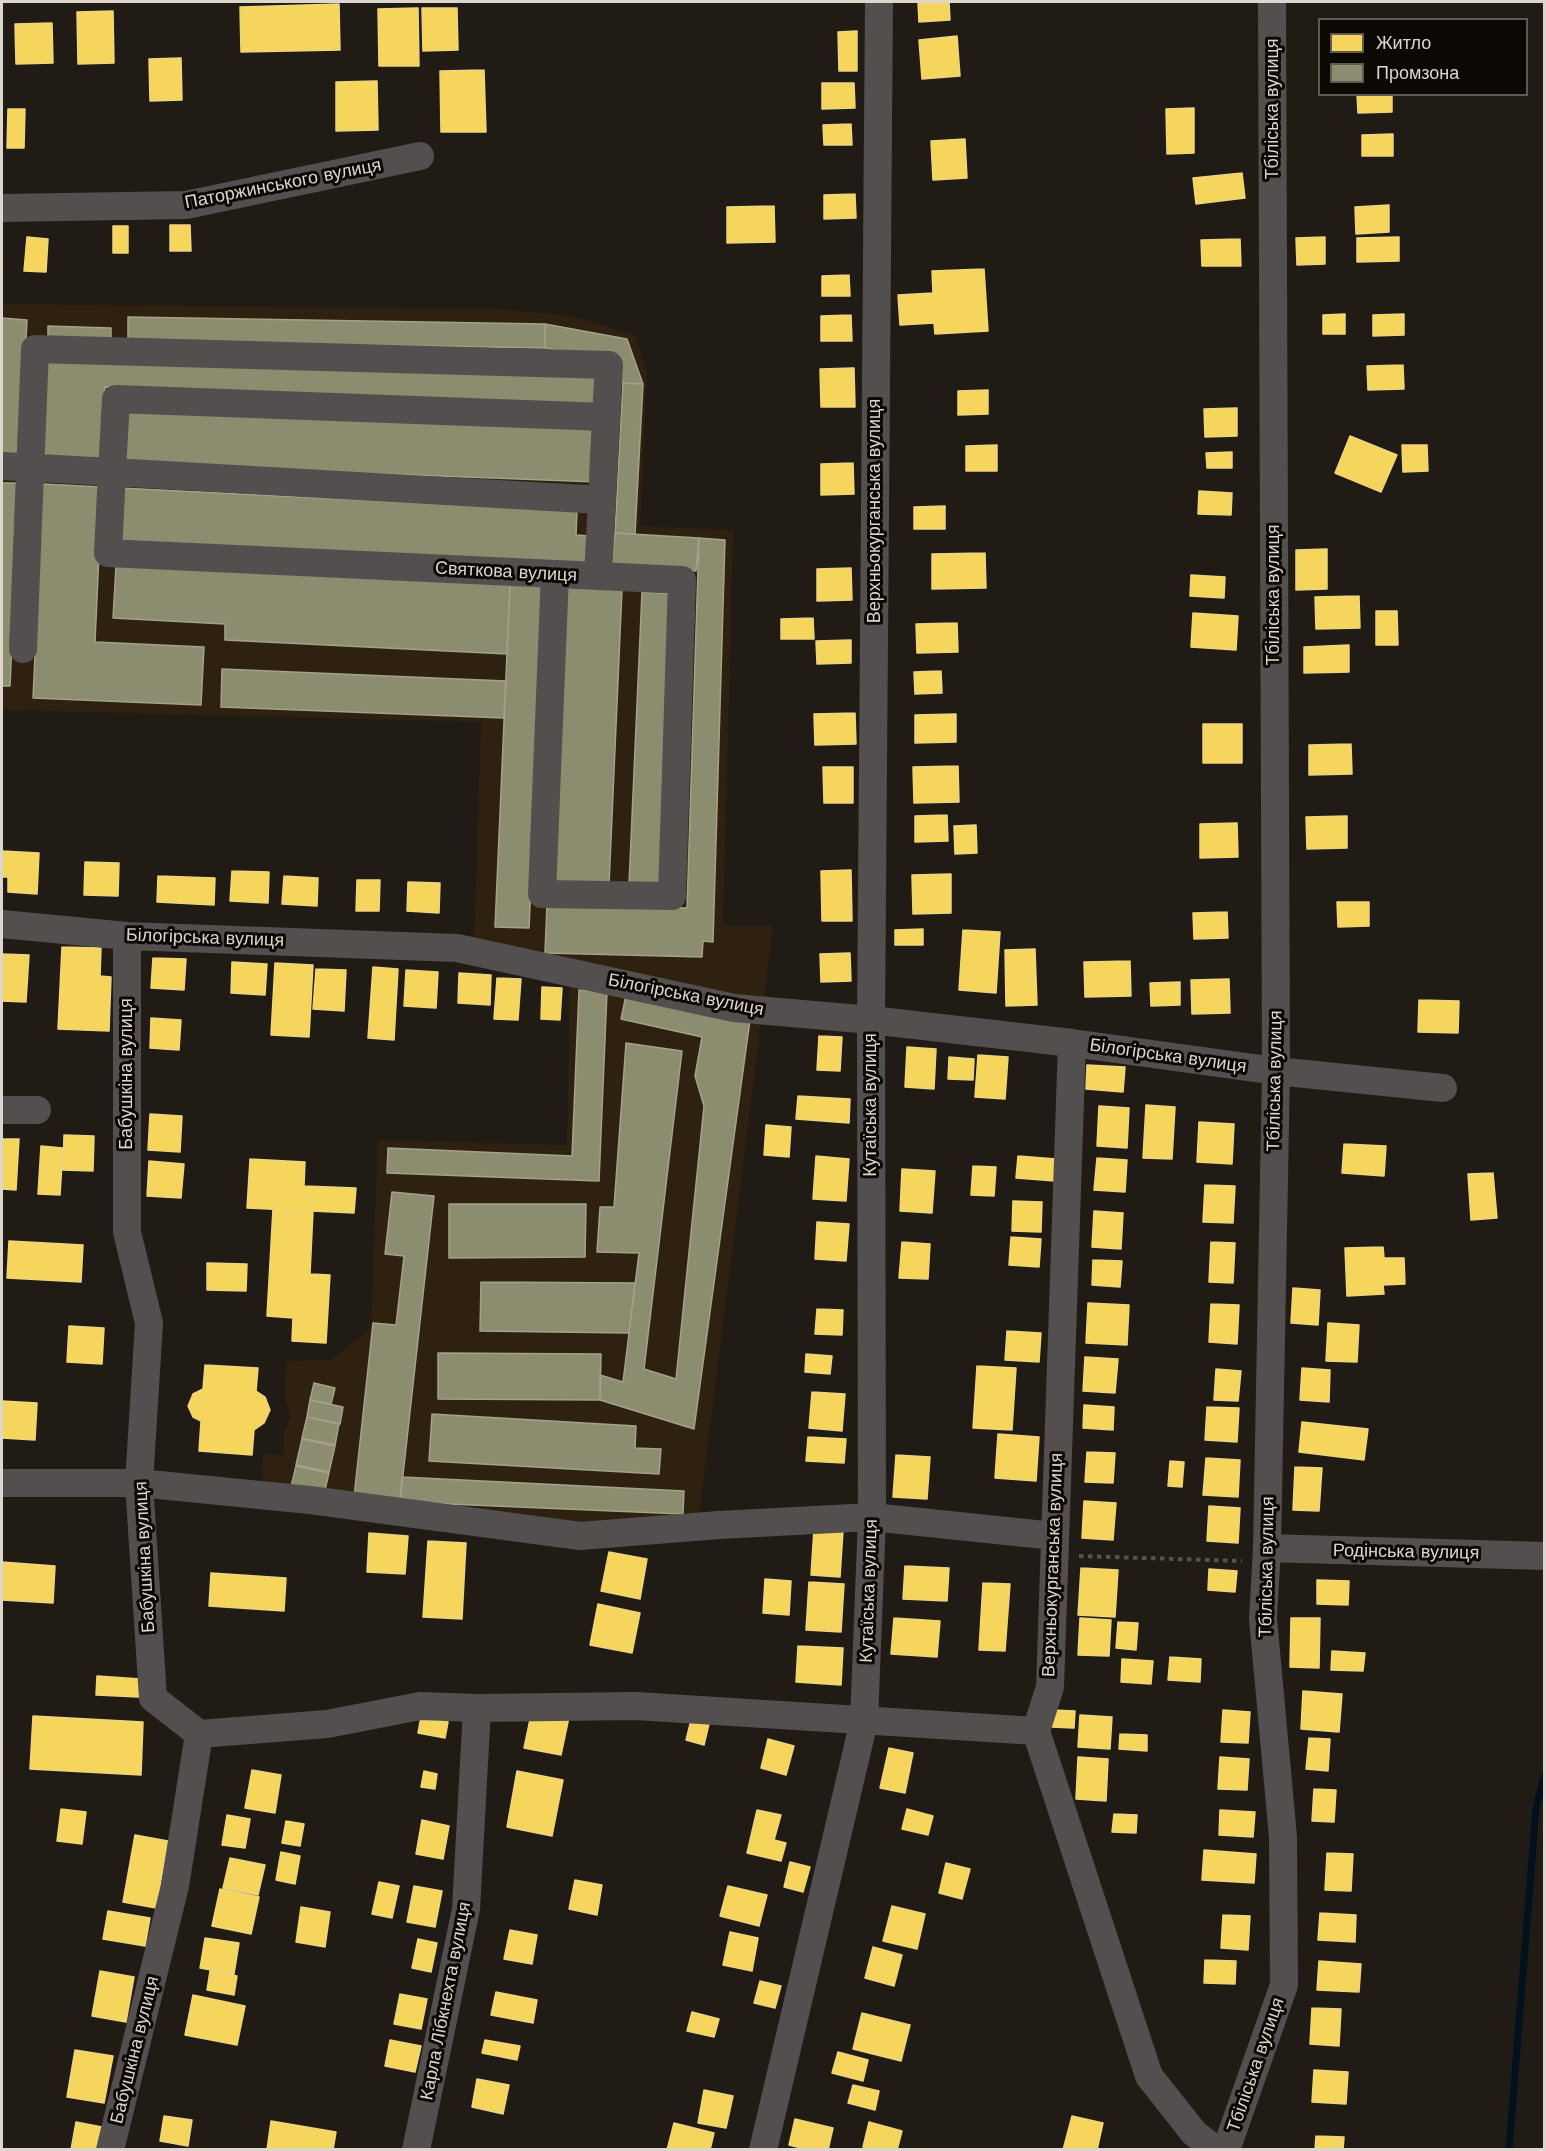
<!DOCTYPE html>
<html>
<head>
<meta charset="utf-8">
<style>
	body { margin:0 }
	#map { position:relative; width:1546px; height:2151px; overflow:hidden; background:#211b15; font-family:"Work Sans",sans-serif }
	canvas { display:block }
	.frame { position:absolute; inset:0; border:3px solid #ddd6cd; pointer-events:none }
	.legend { position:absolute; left:1318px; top:18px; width:210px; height:78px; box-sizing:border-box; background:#0c0804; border:2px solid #605a54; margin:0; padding:8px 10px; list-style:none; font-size:18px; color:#ddd6cd }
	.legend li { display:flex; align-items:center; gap:12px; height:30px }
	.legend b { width:30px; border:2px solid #605a54 }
</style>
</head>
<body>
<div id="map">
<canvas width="1546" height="2151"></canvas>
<div class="frame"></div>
<ul class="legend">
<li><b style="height:16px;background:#f6d55c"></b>Житло</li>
<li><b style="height:16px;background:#8c8c6e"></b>Промзона</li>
</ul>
</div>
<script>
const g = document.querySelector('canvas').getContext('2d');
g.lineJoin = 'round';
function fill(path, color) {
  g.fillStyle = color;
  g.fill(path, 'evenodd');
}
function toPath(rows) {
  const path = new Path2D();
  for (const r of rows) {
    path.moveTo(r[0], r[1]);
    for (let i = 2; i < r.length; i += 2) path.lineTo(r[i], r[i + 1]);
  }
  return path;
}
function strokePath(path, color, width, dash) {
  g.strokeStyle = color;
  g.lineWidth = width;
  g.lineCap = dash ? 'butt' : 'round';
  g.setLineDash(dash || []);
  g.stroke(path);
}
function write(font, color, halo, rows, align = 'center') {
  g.font = font + ' "Work Sans",sans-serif';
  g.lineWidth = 6;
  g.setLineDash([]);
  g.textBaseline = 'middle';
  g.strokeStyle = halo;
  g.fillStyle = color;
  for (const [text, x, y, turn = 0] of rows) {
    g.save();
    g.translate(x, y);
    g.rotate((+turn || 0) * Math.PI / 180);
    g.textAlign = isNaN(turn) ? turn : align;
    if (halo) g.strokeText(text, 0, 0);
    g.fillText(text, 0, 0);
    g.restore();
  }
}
const built = toPath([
	[2,304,499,309,573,316,635,335,647,372,640,526,733,530,723,926,773,926,698,1523,578,1532,262,1490,263,1454,284,1455,284,1433,291,1416,284,1395,287,1361,331,1360,371,1328,378,1140,567,1145,570,980,474,946,481,722,2,710]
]);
const homes = toPath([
	[918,2,949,2,950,20,919,22,918,2],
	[339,4,340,50,241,52,240,7,339,4],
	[418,8,419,66,379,66,378,9,418,8],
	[422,8,457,8,458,50,423,51,422,8],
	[113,11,114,63,78,64,77,12,113,11],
	[52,23,53,63,16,64,15,24,52,23],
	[857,31,857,71,839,71,838,32,857,31],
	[957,36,960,76,922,79,919,40,957,36],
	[181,58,182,100,150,101,149,59,181,58],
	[484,70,486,132,441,132,440,71,484,70],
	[377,81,378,130,336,131,336,82,377,81],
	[822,83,854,83,855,108,822,109,822,83],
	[1357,94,1392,94,1392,112,1358,113,1357,94],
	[1194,108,1194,153,1167,154,1166,109,1194,108],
	[8,109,25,109,24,148,7,148,8,109],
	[851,124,852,145,824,145,823,125,851,124],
	[1393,134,1393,156,1362,156,1362,135,1393,134],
	[965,139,967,178,933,180,931,141,965,139],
	[1242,173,1245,198,1196,204,1193,178,1242,173],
	[855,194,856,218,824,219,824,195,855,194],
	[1389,205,1389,232,1356,234,1355,207,1389,205],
	[774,206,775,242,727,243,727,207,774,206],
	[170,225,190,225,191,251,170,251,170,225],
	[113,226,128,226,128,253,113,253,113,226],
	[27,237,48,239,46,272,24,271,27,237],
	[1325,237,1325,264,1297,265,1296,238,1325,237],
	[1399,237,1399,261,1357,262,1357,238,1399,237],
	[1240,239,1241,266,1202,266,1201,240,1240,239],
	[984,269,988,331,935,334,934,323,900,325,898,295,933,293,932,271,984,269],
	[849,275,850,296,822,296,822,276,849,275],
	[1345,314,1345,334,1323,334,1323,315,1345,314],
	[1404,314,1404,335,1373,336,1373,315,1404,314],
	[851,315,852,341,821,341,821,316,851,315],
	[1403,365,1404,389,1368,390,1367,366,1403,365],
	[854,368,855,407,821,407,820,369,854,368],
	[988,390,988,414,958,415,958,391,988,390],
	[1237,408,1237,436,1205,437,1204,409,1237,408],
	[1350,436,1397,455,1381,492,1335,473,1350,436],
	[997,445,997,471,966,471,966,446,997,445],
	[1402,445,1427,445,1428,471,1403,472,1402,445],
	[1232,452,1232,468,1207,468,1206,453,1232,452],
	[853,463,854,494,821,495,821,464,853,463],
	[1199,491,1232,493,1231,515,1198,514,1199,491],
	[945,506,945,529,914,529,914,507,945,506],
	[1327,549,1327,589,1296,590,1296,550,1327,549],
	[985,553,986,588,932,589,932,554,985,553],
	[851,568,852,600,817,601,817,569,851,568],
	[1191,575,1225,577,1224,598,1190,596,1191,575],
	[1359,596,1360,628,1316,629,1315,597,1359,596],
	[1376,611,1397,611,1398,645,1376,645,1376,611],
	[1193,613,1238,616,1236,650,1191,647,1193,613],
	[813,618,814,639,781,639,781,619,813,618],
	[957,623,958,652,917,653,916,624,957,623],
	[851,640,851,663,817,664,816,641,851,640],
	[1349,645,1349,672,1304,673,1304,647,1349,645],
	[941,671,942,693,915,694,914,672,941,671],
	[855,713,856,744,815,745,814,714,855,713],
	[956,714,956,742,915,743,915,715,956,714],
	[1203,724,1242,724,1242,763,1203,763,1203,724],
	[1351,744,1352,774,1309,775,1309,745,1351,744],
	[958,766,959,802,914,803,913,767,958,766],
	[823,767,853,767,853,803,824,803,823,767],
	[947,815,948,841,915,842,915,816,947,815],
	[1347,816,1347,848,1307,849,1306,817,1347,816],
	[1237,823,1238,857,1200,858,1200,824,1237,823],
	[976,825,977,853,955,854,954,826,976,825],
	[2,851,39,853,37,894,8,892,8,877,2,877,2,851],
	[85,862,119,863,118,896,84,895,85,862],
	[851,870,852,921,822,921,821,871,851,870],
	[232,871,269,872,268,903,230,901,232,871],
	[951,874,951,913,913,914,912,875,951,874],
	[158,876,215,878,214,905,157,902,158,876],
	[284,876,318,878,317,906,282,904,284,876],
	[357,880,380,880,379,911,356,911,357,880],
	[408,882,440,883,439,913,407,911,408,882],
	[1337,902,1369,902,1369,926,1338,927,1337,902],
	[1227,912,1228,938,1194,939,1193,913,1227,912],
	[923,929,923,945,895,945,895,930,923,929],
	[963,930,1000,932,996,993,959,990,963,930],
	[62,947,101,948,100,976,111,977,109,1031,58,1029,62,947],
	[1035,949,1037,1005,1006,1006,1005,950,1035,949],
	[850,953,851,981,821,982,820,954,850,953],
	[2,954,29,955,26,1002,2,1001,2,954],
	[153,958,186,959,184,990,151,988,153,958],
	[1130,961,1131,996,1085,997,1084,962,1130,961],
	[232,962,267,964,265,995,231,993,232,962],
	[275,963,313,965,309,1037,271,1035,275,963],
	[373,967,398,969,394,1040,368,1038,373,967],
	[316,969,346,970,344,1011,313,1009,316,969],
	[406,970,438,972,436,1008,404,1006,406,970],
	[459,973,491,975,490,1005,458,1003,459,973],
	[497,978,521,979,518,1020,494,1019,497,978],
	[1229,979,1230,1013,1192,1014,1191,980,1229,979],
	[1180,982,1180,1005,1151,1006,1150,983,1180,982],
	[542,987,562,988,560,1020,541,1019,542,987],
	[1419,1000,1459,1001,1458,1033,1418,1032,1419,1000],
	[151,1018,181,1020,179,1050,150,1048,151,1018],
	[819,1036,842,1037,840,1071,817,1070,819,1036],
	[907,1047,936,1049,934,1089,905,1087,907,1047],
	[978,1055,1008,1057,1005,1099,975,1097,978,1055],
	[949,1057,974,1059,973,1080,948,1079,949,1057],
	[1087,1065,1125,1067,1123,1092,1086,1089,1087,1065],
	[798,1096,850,1099,849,1123,796,1119,798,1096],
	[1146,1105,1175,1107,1172,1159,1143,1158,1146,1105],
	[1099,1106,1129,1108,1127,1148,1097,1146,1099,1106],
	[150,1114,182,1116,180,1152,148,1150,150,1114],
	[1199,1122,1234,1124,1232,1164,1197,1162,1199,1122],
	[766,1125,791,1127,789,1157,764,1155,766,1125],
	[64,1135,94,1136,93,1171,63,1170,64,1135],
	[2,1139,19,1139,16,1190,2,1189,2,1139],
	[1344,1144,1386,1146,1384,1176,1342,1173,1344,1144],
	[41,1146,63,1148,60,1195,38,1194,41,1146],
	[816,1156,849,1159,846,1201,813,1199,816,1156],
	[1018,1156,1056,1159,1055,1181,1016,1178,1018,1156],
	[1097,1158,1127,1160,1125,1192,1094,1190,1097,1158],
	[250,1159,305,1162,304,1186,356,1188,354,1213,247,1208,250,1159],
	[149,1161,184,1164,181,1198,147,1196,149,1161],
	[973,1166,996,1167,994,1196,971,1195,973,1166],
	[902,1169,935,1171,932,1213,900,1211,902,1169],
	[1493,1173,1497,1218,1471,1220,1468,1174,1493,1173],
	[1205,1185,1235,1186,1233,1223,1203,1222,1205,1185],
	[1013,1201,1042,1202,1041,1232,1012,1231,1013,1201],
	[273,1209,313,1211,310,1274,330,1275,326,1343,292,1341,293,1318,267,1316,273,1209],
	[1094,1211,1123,1213,1121,1249,1092,1247,1094,1211],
	[817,1222,849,1224,846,1261,815,1259,817,1222],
	[1011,1237,1041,1239,1039,1267,1009,1265,1011,1237],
	[9,1241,83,1245,81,1282,7,1278,9,1241],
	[902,1242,930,1244,928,1279,899,1278,902,1242],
	[1211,1242,1235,1243,1233,1283,1209,1282,1211,1242],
	[1383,1247,1384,1258,1404,1258,1405,1284,1383,1285,1384,1294,1347,1296,1345,1248,1383,1247],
	[1093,1260,1122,1261,1120,1287,1092,1285,1093,1260],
	[207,1263,247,1264,246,1291,207,1290,207,1263],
	[1293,1288,1320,1290,1318,1325,1291,1323,1293,1288],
	[1088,1303,1129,1305,1127,1345,1086,1343,1088,1303],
	[1211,1304,1239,1305,1237,1344,1209,1342,1211,1304],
	[817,1309,843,1310,842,1335,815,1334,817,1309],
	[1328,1323,1359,1325,1357,1362,1326,1361,1328,1323],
	[69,1326,104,1328,102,1364,67,1362,69,1326],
	[1007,1331,1041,1333,1039,1362,1005,1360,1007,1331],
	[806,1354,832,1356,830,1374,805,1372,806,1354],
	[1085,1357,1118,1359,1115,1393,1083,1391,1085,1357],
	[205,1365,258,1368,256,1391,265,1397,270,1410,264,1423,254,1430,252,1455,199,1451,201,1421,193,1417,188,1406,193,1394,203,1389,205,1365],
	[977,1366,1016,1368,1012,1430,973,1428,977,1366],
	[1302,1368,1330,1370,1329,1402,1300,1400,1302,1368],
	[1216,1369,1241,1371,1238,1401,1214,1400,1216,1369],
	[812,1392,845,1394,842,1431,809,1428,812,1392],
	[2,1401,37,1403,35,1440,2,1438,2,1401],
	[1084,1405,1114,1407,1113,1430,1083,1428,1084,1405],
	[1207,1407,1239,1408,1237,1442,1205,1440,1207,1407],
	[1302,1422,1368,1429,1364,1460,1299,1452,1302,1422],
	[998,1434,1039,1437,1036,1481,995,1478,998,1434],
	[808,1437,846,1439,844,1463,806,1461,808,1437],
	[1087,1452,1115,1453,1113,1483,1085,1482,1087,1452],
	[896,1455,930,1457,927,1499,893,1497,896,1455],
	[1206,1458,1240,1460,1238,1497,1203,1495,1206,1458],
	[1170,1461,1184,1462,1182,1487,1168,1486,1170,1461],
	[1295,1467,1322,1468,1319,1511,1293,1510,1295,1467],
	[1084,1501,1116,1503,1113,1540,1082,1538,1084,1501],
	[1209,1506,1240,1508,1238,1543,1207,1541,1209,1506],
	[814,1529,843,1531,840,1577,811,1575,814,1529],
	[369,1533,408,1536,405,1574,367,1572,369,1533],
	[428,1541,466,1543,462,1619,423,1617,428,1541],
	[609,1552,647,1559,640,1599,601,1591,609,1552],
	[2,1562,55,1566,53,1603,2,1600,2,1562],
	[905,1566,949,1568,947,1601,903,1599,905,1566],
	[1081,1568,1118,1570,1115,1617,1078,1615,1081,1568],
	[1209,1569,1237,1571,1235,1592,1208,1590,1209,1569],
	[211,1573,286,1578,284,1611,209,1606,211,1573],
	[765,1579,791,1581,789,1615,763,1613,765,1579],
	[1317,1580,1349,1581,1348,1605,1317,1604,1317,1580],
	[809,1582,844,1584,841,1632,806,1630,809,1582],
	[983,1583,1010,1584,1005,1651,979,1650,983,1583],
	[598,1604,640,1613,632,1653,590,1645,598,1604],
	[894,1618,940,1621,937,1657,891,1654,894,1618],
	[1080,1618,1111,1620,1109,1656,1078,1655,1080,1618],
	[1291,1618,1320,1618,1319,1668,1290,1667,1291,1618],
	[1118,1622,1138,1623,1136,1650,1116,1648,1118,1622],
	[798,1646,843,1648,841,1685,796,1682,798,1646],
	[1332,1651,1365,1653,1363,1671,1331,1670,1332,1651],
	[1170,1657,1201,1659,1200,1682,1168,1680,1170,1657],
	[1122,1659,1153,1661,1151,1684,1121,1682,1122,1659],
	[97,1676,141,1679,139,1697,96,1695,97,1676],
	[1303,1691,1342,1694,1339,1732,1301,1729,1303,1691],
	[532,1710,569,1717,561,1755,524,1748,532,1710],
	[1052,1710,1075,1711,1074,1728,1051,1727,1052,1710],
	[1223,1710,1250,1712,1248,1743,1221,1742,1223,1710],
	[1080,1715,1112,1717,1110,1749,1078,1747,1080,1715],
	[33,1716,143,1722,141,1775,30,1769,33,1716],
	[421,1717,448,1722,445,1738,418,1733,421,1717],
	[691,1720,709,1724,704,1745,686,1740,691,1720],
	[1120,1734,1147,1735,1147,1751,1119,1749,1120,1734],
	[1309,1738,1330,1739,1328,1771,1306,1769,1309,1738],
	[768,1739,794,1746,786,1775,761,1768,768,1739],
	[889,1748,913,1753,905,1793,880,1788,889,1748],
	[1078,1757,1108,1759,1106,1801,1076,1799,1078,1757],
	[1220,1757,1249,1759,1247,1790,1218,1789,1220,1757],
	[252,1770,281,1775,275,1813,245,1808,252,1770],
	[424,1771,437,1774,435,1789,421,1787,424,1771],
	[517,1771,563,1780,552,1836,507,1827,517,1771],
	[1314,1789,1336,1790,1334,1822,1312,1821,1314,1789],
	[61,1809,86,1812,82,1844,57,1841,61,1809],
	[907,1809,933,1816,928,1835,902,1829,907,1809],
	[757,1810,781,1815,774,1840,786,1843,781,1861,747,1853,757,1810],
	[1220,1810,1255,1812,1253,1837,1219,1835,1220,1810],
	[1114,1814,1137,1815,1136,1833,1112,1832,1114,1814],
	[227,1815,250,1819,245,1848,222,1845,227,1815],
	[422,1820,449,1826,443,1859,416,1854,422,1820],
	[286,1821,304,1824,300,1846,282,1843,286,1821],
	[135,1835,168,1841,156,1908,123,1902,135,1835],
	[1204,1850,1256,1854,1254,1883,1202,1880,1204,1850],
	[281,1852,300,1856,295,1884,276,1880,281,1852],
	[1327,1853,1353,1854,1351,1891,1325,1890,1327,1853],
	[230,1858,265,1865,258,1895,223,1888,230,1858],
	[790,1862,810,1867,803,1892,784,1887,790,1862],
	[946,1863,970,1869,962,1899,939,1893,946,1863],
	[575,1880,602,1885,597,1915,569,1909,575,1880],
	[379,1882,399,1886,392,1918,372,1914,379,1882],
	[414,1886,442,1891,435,1927,407,1922,414,1886],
	[728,1886,767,1895,759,1926,720,1916,728,1886],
	[220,1889,259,1897,251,1934,212,1926,220,1889],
	[892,1906,925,1914,917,1949,883,1941,892,1906],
	[301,1907,330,1912,325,1947,296,1942,301,1907],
	[108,1911,150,1918,145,1946,103,1939,108,1911],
	[1320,1913,1356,1915,1355,1942,1318,1940,1320,1913],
	[1223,1915,1250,1916,1248,1950,1221,1948,1223,1915],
	[510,1930,537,1935,532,1964,504,1959,510,1930],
	[730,1932,758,1938,752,1971,723,1965,730,1932],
	[205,1938,239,1943,234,1974,200,1968,205,1938],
	[418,1939,437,1943,431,1972,412,1968,418,1939],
	[873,1947,902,1955,894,1986,865,1978,873,1947],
	[1205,1960,1236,1961,1235,1984,1204,1983,1205,1960],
	[1319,1961,1361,1964,1359,1992,1317,1990,1319,1961],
	[100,1971,134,1977,126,2022,92,2016,100,1971],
	[210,1971,237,1976,234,1995,207,1990,210,1971],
	[760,1981,781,1986,775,2008,754,2003,760,1981],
	[496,1992,537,2000,533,2023,491,2015,496,1992],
	[400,1994,427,1999,421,2029,394,2024,400,1994],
	[193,1995,245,2006,237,2045,185,2035,193,1995],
	[1312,2008,1341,2009,1339,2046,1310,2044,1312,2008],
	[692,2012,719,2019,714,2037,687,2031,692,2012],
	[862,2013,910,2025,901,2061,853,2049,862,2013],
	[390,2040,421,2046,415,2072,385,2066,390,2040],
	[485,2040,520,2046,517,2060,482,2053,485,2040],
	[75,2050,113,2056,104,2103,67,2097,75,2050],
	[838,2052,868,2060,863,2081,832,2073,838,2052],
	[1314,2070,1348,2072,1346,2104,1312,2102,1314,2070],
	[477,2079,509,2085,503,2114,472,2107,477,2079],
	[853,2085,879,2091,875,2110,848,2103,853,2085],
	[704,2090,733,2096,726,2128,698,2123,704,2090],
	[164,2116,192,2120,188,2146,160,2141,164,2116],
	[1072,2116,1103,2123,1097,2150,1063,2150,1072,2116],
	[795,2119,833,2128,828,2150,809,2150,789,2145,795,2119],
	[271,2121,336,2132,333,2150,267,2150,271,2121],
	[76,2122,102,2127,98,2150,71,2150,76,2122],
	[869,2122,902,2131,897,2150,873,2150,863,2147,869,2122],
	[674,2123,714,2133,710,2150,667,2150,674,2123],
	[1316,2136,1344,2137,1343,2150,1315,2150,1316,2136]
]);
const industry = toPath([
	[128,317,545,324,545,348,128,341,128,317],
	[2,318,27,320,20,456,2,455,2,318],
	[545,324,627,339,643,384,623,383,614,360,545,348,545,324],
	[48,326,111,328,111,346,48,345,48,326],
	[45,354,601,376,599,407,105,387,102,458,40,456,45,354],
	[623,383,643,384,635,534,615,533,623,383],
	[126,409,599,427,597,482,123,464,126,409],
	[2,483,19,483,10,686,2,686,2,483],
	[43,484,102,487,95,642,204,647,201,705,33,698,43,484],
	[120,488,577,511,576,535,591,536,590,564,117,540,120,488],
	[615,533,699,538,696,571,612,565,615,533],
	[699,538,725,540,713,942,703,941,702,957,545,953,547,904,687,908,699,538],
	[116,566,510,585,507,654,225,640,225,624,113,618,116,566],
	[510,585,545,586,529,928,495,927,510,585],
	[566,588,622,590,609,885,553,883,566,588],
	[642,592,673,594,661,885,629,884,642,592],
	[222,669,506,681,504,718,221,707,222,669],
	[579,990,607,992,599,1181,387,1173,388,1148,572,1156,579,990],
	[626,995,750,1020,694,1429,600,1400,600,1375,623,1382,639,1253,597,1252,600,1207,614,1207,626,1043,682,1051,644,1369,676,1379,704,1106,695,1076,702,1037,621,1019,626,995],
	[392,1192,434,1196,400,1502,354,1497,373,1323,396,1325,404,1256,385,1254,392,1192],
	[449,1204,586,1204,585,1257,449,1258,449,1204],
	[481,1282,635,1283,629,1333,480,1331,481,1282],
	[438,1353,601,1354,600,1400,438,1399,438,1353],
	[314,1383,335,1388,331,1404,310,1400,314,1383],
	[310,1400,343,1407,340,1424,307,1417,310,1400],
	[432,1414,636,1426,635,1448,661,1449,659,1474,429,1461,432,1414],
	[307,1417,339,1424,335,1445,302,1438,307,1417],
	[302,1439,335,1446,329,1472,296,1465,302,1439],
	[296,1466,329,1473,324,1494,291,1487,296,1466],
	[402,1477,684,1491,683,1514,400,1502,402,1477]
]);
const stream = toPath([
	[1509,2150,1536,1808,1544,1777]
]);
const path = toPath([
	[1079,1556,1242,1561]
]);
const minor = toPath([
	[2,208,186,205,420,156],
	[2,466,112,472,602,500,598,576,108,553,112,472,116,399,606,417,602,500],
	[555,574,542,894,672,896,682,580,598,576],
	[23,649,35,349,609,365,606,417],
	[2,924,127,936,457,948,734,1008,871,1020,1072,1043,1276,1071,1443,1088],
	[1072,1043,1050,1687,1036,1731,1149,2076,1194,2133,1216,2150],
	[2,1110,37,1110],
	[2,1483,139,1483,310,1500,580,1536,719,1525,872,1517,1054,1536],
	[1267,1548,1544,1556],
	[199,1734,327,1724,420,1706,477,1708,636,1706,1036,1731],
	[110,2150,175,1886,199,1734,153,1698,139,1483,149,1323,127,1232,127,936],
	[416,2150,466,1909,477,1708],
	[763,2150,864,1721,872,1517,871,1020,879,2],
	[1226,2150,1284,1985,1283,1837,1263,1619,1267,1548,1276,1071,1272,2]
]);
const streetNames = [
	["Тбіліська вулиця",1273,109,-90],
	["Паторжинського вулиця",283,184,-11],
	["Верхньокурганська вулиця",875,511,-90],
	["Святкова вулиця",506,572,3],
	["Тбіліська вулиця",1274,595,-90],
	["Білогірська вулиця",205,938,2],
	["Білогірська вулиця",686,995,11],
	["Білогірська вулиця",1168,1056,8],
	["Бабушкіна вулиця",127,1074,-90],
	["Тбіліська вулиця",1275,1081,-89],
	["Кутаїська вулиця",871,1105,-90],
	["Родінська вулиця",1406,1552,1],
	["Бабушкіна вулиця",145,1557,-93],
	["Верхньокурганська вулиця",1053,1565,-88],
	["Тбіліська вулиця",1267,1567,-89],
	["Кутаїська вулиця",869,1591,-88],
	["Карла Лібкнехта вулиця",446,2001,-79],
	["Бабушкіна вулиця",135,2050,-76],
	["Тбіліська вулиця",1256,2065,-71]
];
fill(built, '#2f2110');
fill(homes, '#f6d55c');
strokePath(homes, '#eed57e', 1.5);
fill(industry, '#8c8c6e');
strokePath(industry, '#a4a28a', 1.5);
strokePath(stream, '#03111d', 7);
strokePath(path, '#575250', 4, [4.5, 4.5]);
strokePath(minor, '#534f4f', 28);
write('18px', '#ddd6cd', '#0c0804', streetNames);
</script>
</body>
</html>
